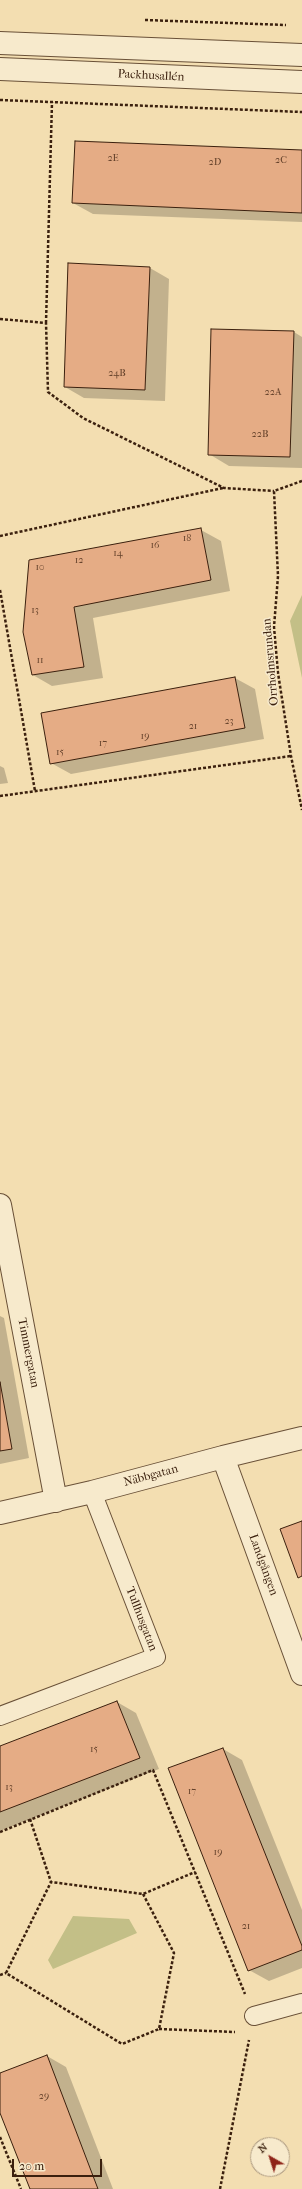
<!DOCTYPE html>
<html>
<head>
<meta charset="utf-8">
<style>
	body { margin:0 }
	#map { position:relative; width:302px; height:2189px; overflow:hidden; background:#f3deb1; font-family:"IM FELL French Canon",serif }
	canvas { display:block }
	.north { position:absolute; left:250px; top:2137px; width:40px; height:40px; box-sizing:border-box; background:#f7eacc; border:1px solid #ac9980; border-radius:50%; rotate:321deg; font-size:11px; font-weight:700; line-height:16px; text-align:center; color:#3b200e }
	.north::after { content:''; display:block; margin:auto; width:14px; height:18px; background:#8f2418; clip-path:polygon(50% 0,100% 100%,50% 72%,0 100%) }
	.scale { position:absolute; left:12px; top:2159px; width:90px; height:18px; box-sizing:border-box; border:2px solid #3b200e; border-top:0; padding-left:5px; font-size:12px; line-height:14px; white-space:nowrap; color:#3b200e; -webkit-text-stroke:3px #f7eacc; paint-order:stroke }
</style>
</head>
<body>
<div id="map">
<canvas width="302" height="2189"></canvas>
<div class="north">N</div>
<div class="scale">20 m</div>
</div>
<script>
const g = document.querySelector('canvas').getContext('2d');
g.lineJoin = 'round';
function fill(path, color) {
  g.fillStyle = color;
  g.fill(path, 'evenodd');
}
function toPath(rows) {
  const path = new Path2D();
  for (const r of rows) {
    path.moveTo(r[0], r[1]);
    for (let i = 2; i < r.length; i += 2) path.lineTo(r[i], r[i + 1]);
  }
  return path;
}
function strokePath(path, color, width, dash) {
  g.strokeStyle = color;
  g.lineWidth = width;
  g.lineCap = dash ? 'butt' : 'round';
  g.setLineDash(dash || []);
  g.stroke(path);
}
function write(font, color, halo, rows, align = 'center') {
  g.font = font + ' "IM FELL French Canon",serif';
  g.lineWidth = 3;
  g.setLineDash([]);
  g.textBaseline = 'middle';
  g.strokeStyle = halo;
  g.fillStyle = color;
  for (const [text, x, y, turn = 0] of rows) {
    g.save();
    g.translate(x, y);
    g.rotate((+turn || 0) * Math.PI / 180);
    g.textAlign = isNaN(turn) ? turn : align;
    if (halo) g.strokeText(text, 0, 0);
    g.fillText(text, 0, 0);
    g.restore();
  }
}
const green = toPath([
	[302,595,302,678,290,621],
	[73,1916,129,1919,137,1933,53,1969,48,1960]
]);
const shadow = toPath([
	[302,151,302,222,93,214,73,203],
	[150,268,169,279,165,401,84,398,65,387],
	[294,332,302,337,302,468,229,466,209,454],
	[201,530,221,541,230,591,93,618,103,678,52,686,33,675,24,632],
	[235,678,255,689,264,739,71,774,51,763],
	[0,766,4,768,8,783,0,784],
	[0,1316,4,1318,29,1458,0,1464],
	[117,1702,136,1713,159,1769,0,1831,0,1747],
	[223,1749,242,1760,302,1910,302,1968,269,1981,249,1970],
	[47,2056,66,2067,113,2189,31,2189,0,2111,0,2074]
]);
const building = toPath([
	[75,141,302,150,302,213,72,203,75,141],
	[68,263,150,267,145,390,64,387,68,263],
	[211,329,294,331,290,457,208,455,211,329],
	[201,528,211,580,74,607,84,667,32,675,23,632,29,560,201,528],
	[235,677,245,728,50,764,41,713,235,677],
	[0,1382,12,1449,0,1451,0,1382],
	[302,1521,302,1576,298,1578,280,1529,302,1521],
	[117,1701,140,1758,0,1812,0,1746,117,1701],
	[223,1748,302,1946,302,1950,248,1971,168,1768,223,1748],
	[47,2055,98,2189,30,2189,0,2113,0,2073,47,2055]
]);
const path = toPath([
	[145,20,286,25],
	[0,100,302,112],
	[0,319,46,323,48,392,83,418,224,488,274,491],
	[46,323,52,102],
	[302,481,274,491,278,576,274,627,278,673,291,756,302,810],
	[0,536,223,488],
	[0,590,35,791],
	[0,796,291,756],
	[30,1819,51,1882],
	[0,1832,153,1770,245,1994],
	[143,1894,174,1953,159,2029,122,2044,6,1973,51,1882,143,1894,195,1872],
	[0,1975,6,1973],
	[159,2029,235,2032],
	[0,2137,21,2189],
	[220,2189,249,2040]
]);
const service = toPath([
	[0,1716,156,1657,92,1492],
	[254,2016,302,2003]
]);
const minor = toPath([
	[0,1205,56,1501],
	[223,1457,302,1674],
	[0,1513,92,1492,223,1457,302,1438]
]);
const tertiary = toPath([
	[0,43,302,55],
	[0,69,302,82]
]);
const numberNames = [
	["2E",113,159],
	["2C",281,161],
	["2D",215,163],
	["24B",117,374],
	["22A",273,393],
	["22B",260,435],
	["18",187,539],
	["16",155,546],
	["14",118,554],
	["12",79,561],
	["10",40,568],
	["13",35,611],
	["11",40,661],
	["23",229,722],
	["21",193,727],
	["19",145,737],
	["17",103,744],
	["15",60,753],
	["15",94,1750],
	["13",9,1788],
	["17",192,1792],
	["19",218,1853],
	["21",246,1927],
	["29",44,2097]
];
const streetNames = [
	["Packhusallén",151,76,3],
	["Orrholmsrundan",271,662,-95],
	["Timmergatan",28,1353,79],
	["Näbbgatan",151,1476,-15],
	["Landgången",263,1565,70],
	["Tullhusgatan",141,1619,69]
];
fill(green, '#c3bf87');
fill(shadow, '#0003');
fill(building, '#e5ac85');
strokePath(building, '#3b200e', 1);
strokePath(service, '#695037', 20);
strokePath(minor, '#695037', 24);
strokePath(tertiary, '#695037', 24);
strokePath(path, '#3b200e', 2.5, [3, 2]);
strokePath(service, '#f7eacc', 18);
strokePath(minor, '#f7eacc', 22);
strokePath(tertiary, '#f7eacc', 22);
write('10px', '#66432c', null, numberNames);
write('12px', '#3b200e', '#f7eacc', streetNames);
</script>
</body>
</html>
